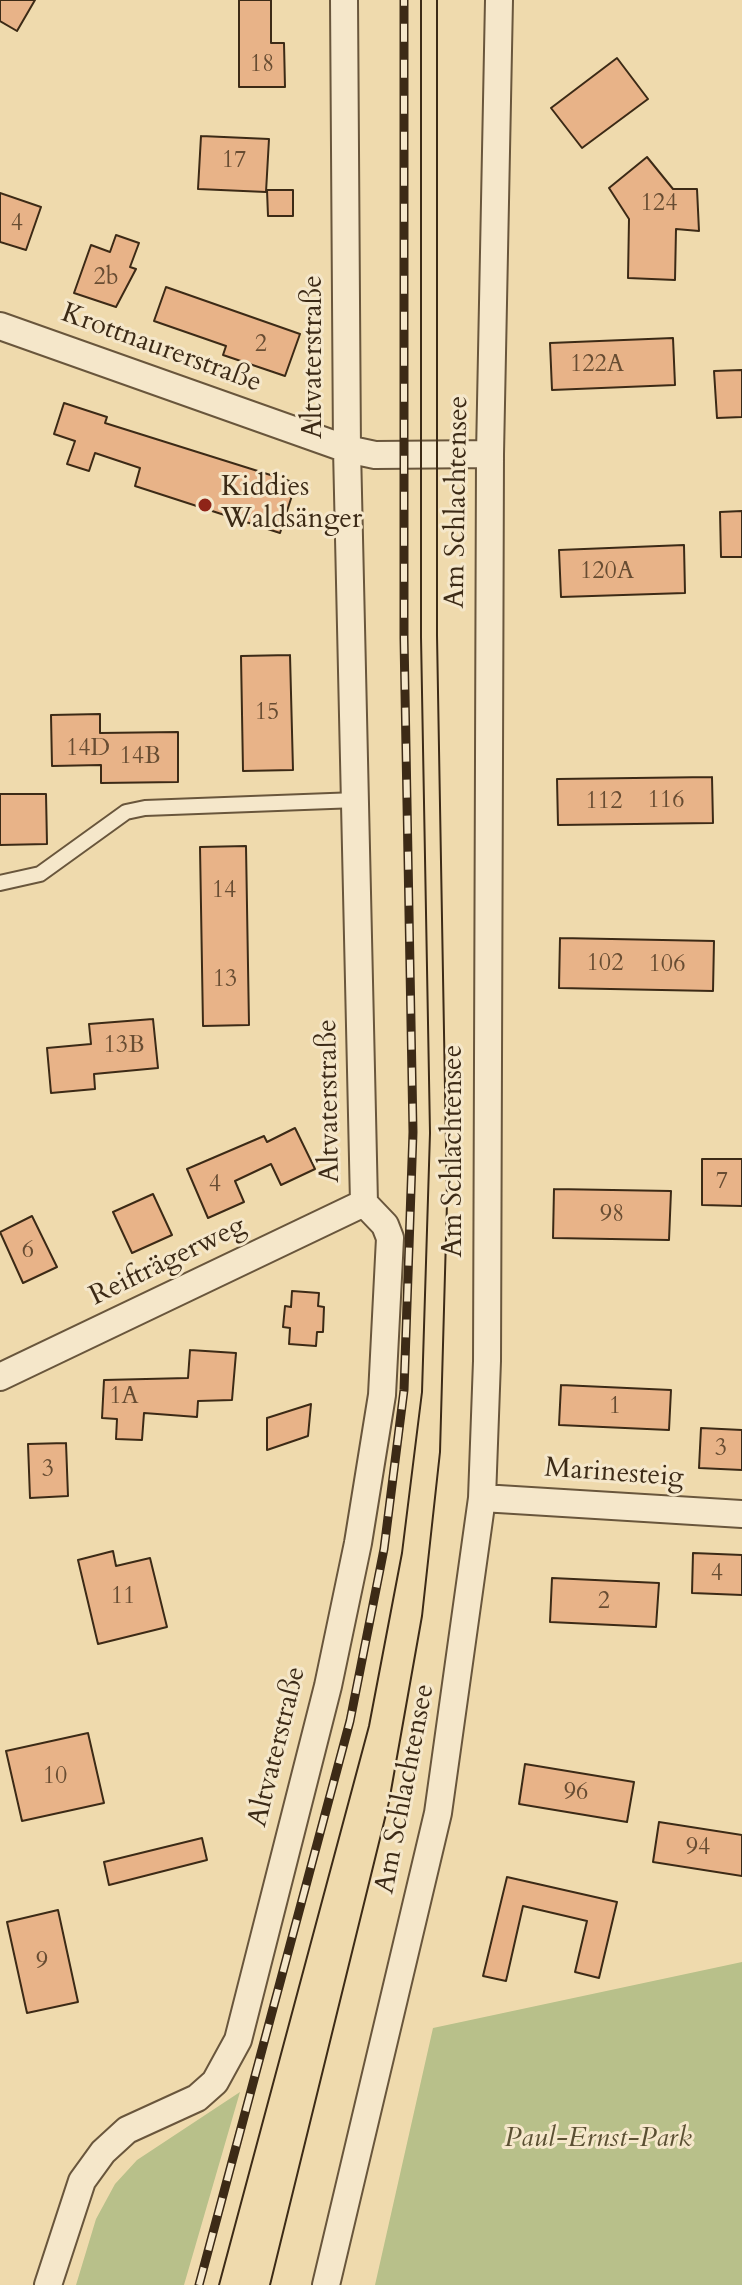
<!DOCTYPE html>
<html>
<head>
<meta charset="utf-8">
<style>
	body { margin:0 }
	canvas { display:block; background:#efdaad }
</style>
</head>
<body>
<canvas width="742" height="2285"></canvas>
<script>
const g = document.querySelector('canvas').getContext('2d');
g.lineJoin = 'round';
function fill(path, color) {
  g.fillStyle = color;
  g.fill(path, 'evenodd');
}
function toPath(rows) {
  const path = new Path2D();
  for (const r of rows) {
    path.moveTo(r[0], r[1]);
    for (let i = 2; i < r.length; i += 2) path.lineTo(r[i], r[i + 1]);
  }
  return path;
}
function strokePath(path, color, width, dash) {
  g.strokeStyle = color;
  g.lineWidth = width;
  g.lineCap = dash ? 'butt' : 'round';
  g.setLineDash(dash || []);
  g.stroke(path);
}
function write(font, color, halo, rows, align = 'center') {
  g.font = font + ' Cardo,serif';
  g.lineWidth = 6;
  g.setLineDash([]);
  g.textBaseline = 'middle';
  g.strokeStyle = halo;
  g.fillStyle = color;
  for (const [text, x, y, turn = 0] of rows) {
    g.save();
    g.translate(x, y);
    g.rotate((+turn || 0) * Math.PI / 180);
    g.textAlign = isNaN(turn) ? turn : align;
    if (halo) g.strokeText(text, 0, 0);
    g.fillText(text, 0, 0);
    g.restore();
  }
}
const green = toPath([
	[742,1962,742,2285,375,2285,433,2028],
	[240,2092,184,2285,76,2285,96,2219,115,2184,137,2160]
]);
const building = toPath([
	[0,0,35,0,17,31,0,21,0,0],
	[239,0,271,0,271,43,284,43,285,87,239,87,239,0],
	[617,58,648,99,582,148,551,108,617,58],
	[201,136,269,139,266,192,198,189,201,136],
	[647,157,673,189,697,189,699,231,676,229,675,280,628,278,629,219,609,188,647,157],
	[267,190,293,190,293,216,268,216,267,190],
	[0,193,41,207,26,250,0,242,0,193],
	[116,235,139,243,130,267,136,269,116,307,74,293,91,245,110,252,116,235],
	[166,287,300,334,285,376,223,355,226,346,154,321,166,287],
	[673,338,675,385,552,390,550,343,673,338],
	[742,370,742,417,717,418,714,371,742,370],
	[64,403,107,417,105,423,296,483,280,533,135,486,140,468,95,453,89,471,67,464,75,441,54,434,64,403],
	[742,511,742,557,721,557,720,512,742,511],
	[684,545,685,593,561,597,559,550,684,545],
	[290,655,293,770,243,771,241,656,290,655],
	[100,714,100,733,178,732,178,782,101,783,101,765,52,766,51,715,100,714],
	[712,777,713,823,558,825,557,779,712,777],
	[0,794,46,794,47,844,0,845,0,794],
	[246,846,249,1025,203,1026,200,847,246,846],
	[560,938,714,941,713,991,559,988,560,938],
	[153,1019,158,1068,94,1074,95,1089,51,1093,47,1048,91,1044,89,1024,153,1019],
	[295,1128,315,1169,281,1185,271,1164,235,1181,244,1202,208,1218,187,1169,264,1136,267,1142,295,1128],
	[702,1159,742,1159,742,1206,702,1205,702,1159],
	[554,1189,671,1191,669,1240,553,1238,554,1189],
	[153,1194,172,1235,132,1253,113,1212,153,1194],
	[32,1216,57,1267,23,1283,0,1232,32,1216],
	[292,1291,319,1293,318,1306,324,1307,323,1332,317,1332,316,1346,289,1344,290,1328,283,1327,285,1306,291,1307,292,1291],
	[190,1350,236,1353,232,1400,198,1401,197,1417,144,1413,142,1440,116,1439,117,1419,102,1418,104,1380,188,1378,190,1350],
	[561,1385,671,1390,669,1430,559,1425,561,1385],
	[311,1404,308,1436,267,1450,267,1418,311,1404],
	[701,1428,742,1430,742,1470,699,1468,701,1428],
	[66,1443,68,1496,30,1498,28,1444,66,1443],
	[113,1551,116,1566,150,1558,167,1627,98,1644,78,1560,113,1551],
	[693,1553,742,1555,742,1595,692,1593,693,1553],
	[552,1578,659,1583,656,1627,550,1622,552,1578],
	[88,1733,104,1803,22,1821,6,1751,88,1733],
	[525,1764,634,1782,627,1822,519,1804,525,1764],
	[659,1822,742,1835,742,1876,653,1862,659,1822],
	[202,1838,207,1860,109,1885,104,1862,202,1838],
	[507,1877,617,1902,599,1978,575,1972,587,1921,523,1906,506,1981,483,1976,507,1877],
	[58,1910,78,2002,27,2013,7,1922,58,1910]
]);
const lane = toPath([
	[0,883,40,874,126,812,145,808,357,800]
]);
const street = toPath([
	[0,326,347,449,375,455,490,454],
	[0,1377,364,1203],
	[482,1498,742,1514],
	[48,2285,82,2181,103,2152,127,2130,197,2098,215,2082,238,2040,328,1686,358,1543,382,1395,390,1238,385,1225,364,1203,347,449,344,0],
	[326,2285,438,1813,482,1498,487,1361,490,454,499,0]
]);
const tram = toPath([
	[219,2285,369,1726,402,1553,422,1392,430,1133,421,637,421,0],
	[270,2285,389,1802,422,1616,440,1452,447,1202,437,635,437,0]
]);
const rail = toPath([
	[199,2285,350,1721,384,1549,404,1390,413,1132,404,638,404,0]
]);
const markers = [
	[205,505,8,"#8f2418"]
];
const numberNames = [
	["18",262,65],
	["17",234,161],
	["124",659,204],
	["4",17,224],
	["2b",106,278],
	["2",261,345],
	["122A",597,365],
	["120A",607,572],
	["15",267,713],
	["14D",88,749],
	["14B",140,757],
	["116",666,801],
	["112",604,802],
	["14",224,891],
	["102",605,964],
	["106",667,965],
	["13",225,980],
	["13B",124,1046],
	["7",722,1182],
	["4",215,1185],
	["98",612,1215],
	["6",28,1251],
	["1A",124,1397],
	["1",615,1407],
	["3",721,1449],
	["3",48,1470],
	["4",717,1574],
	["11",123,1597],
	["2",604,1602],
	["10",55,1777],
	["96",576,1793],
	["94",698,1848],
	["9",42,1962]
];
const streetNames = [
	["Krottnaurerstraße",161,349,20],
	["Altvaterstraße",315,357,-90],
	["Am Schlachtensee",458,502,-89],
	["Altvaterstraße",330,1101,-91],
	["Am Schlachtensee",455,1151,-90],
	["Reifträgerweg",168,1262,-26],
	["Marinesteig",614,1474,4],
	["Altvaterstraße",278,1747,-76],
	["Am Schlachtensee",406,1789,-79]
];
const poiNames = [
	["Kiddies",221,489],
	["Waldsänger",221,521]
];
const parkNames = [
	["Paul-Ernst-Park",598,2140]
];
fill(green, '#b8c08a');
fill(building, '#e8b388');
strokePath(building, '#3c2a16', 2);
strokePath(lane, '#69563c', 18);
strokePath(street, '#69563c', 30);
strokePath(lane, '#f5e7ca', 14);
strokePath(street, '#f5e7ca', 26);
strokePath(tram, '#3c2a16', 2);
strokePath(rail, '#3c2a16', 9);
strokePath(rail, '#f5e7ca', 6, [18]);
for (const [x, y, r, color] of markers) {
  const dot = new Path2D();
  dot.arc(x, y, r, 0, 2 * Math.PI);
  g.fillStyle = color;
  g.fill(dot);
  strokePath(dot, '#f5e7ca', 3);
}
write('24px', '#674c32', null, numberNames);
write('28px', '#3c2a16', '#f5e7ca', streetNames);
write('28px', '#3c2a16', '#f5e7ca', poiNames, 'left');
write('italic 28px', '#5b5033', '#f5e7ca', parkNames);
</script>
</body>
</html>
